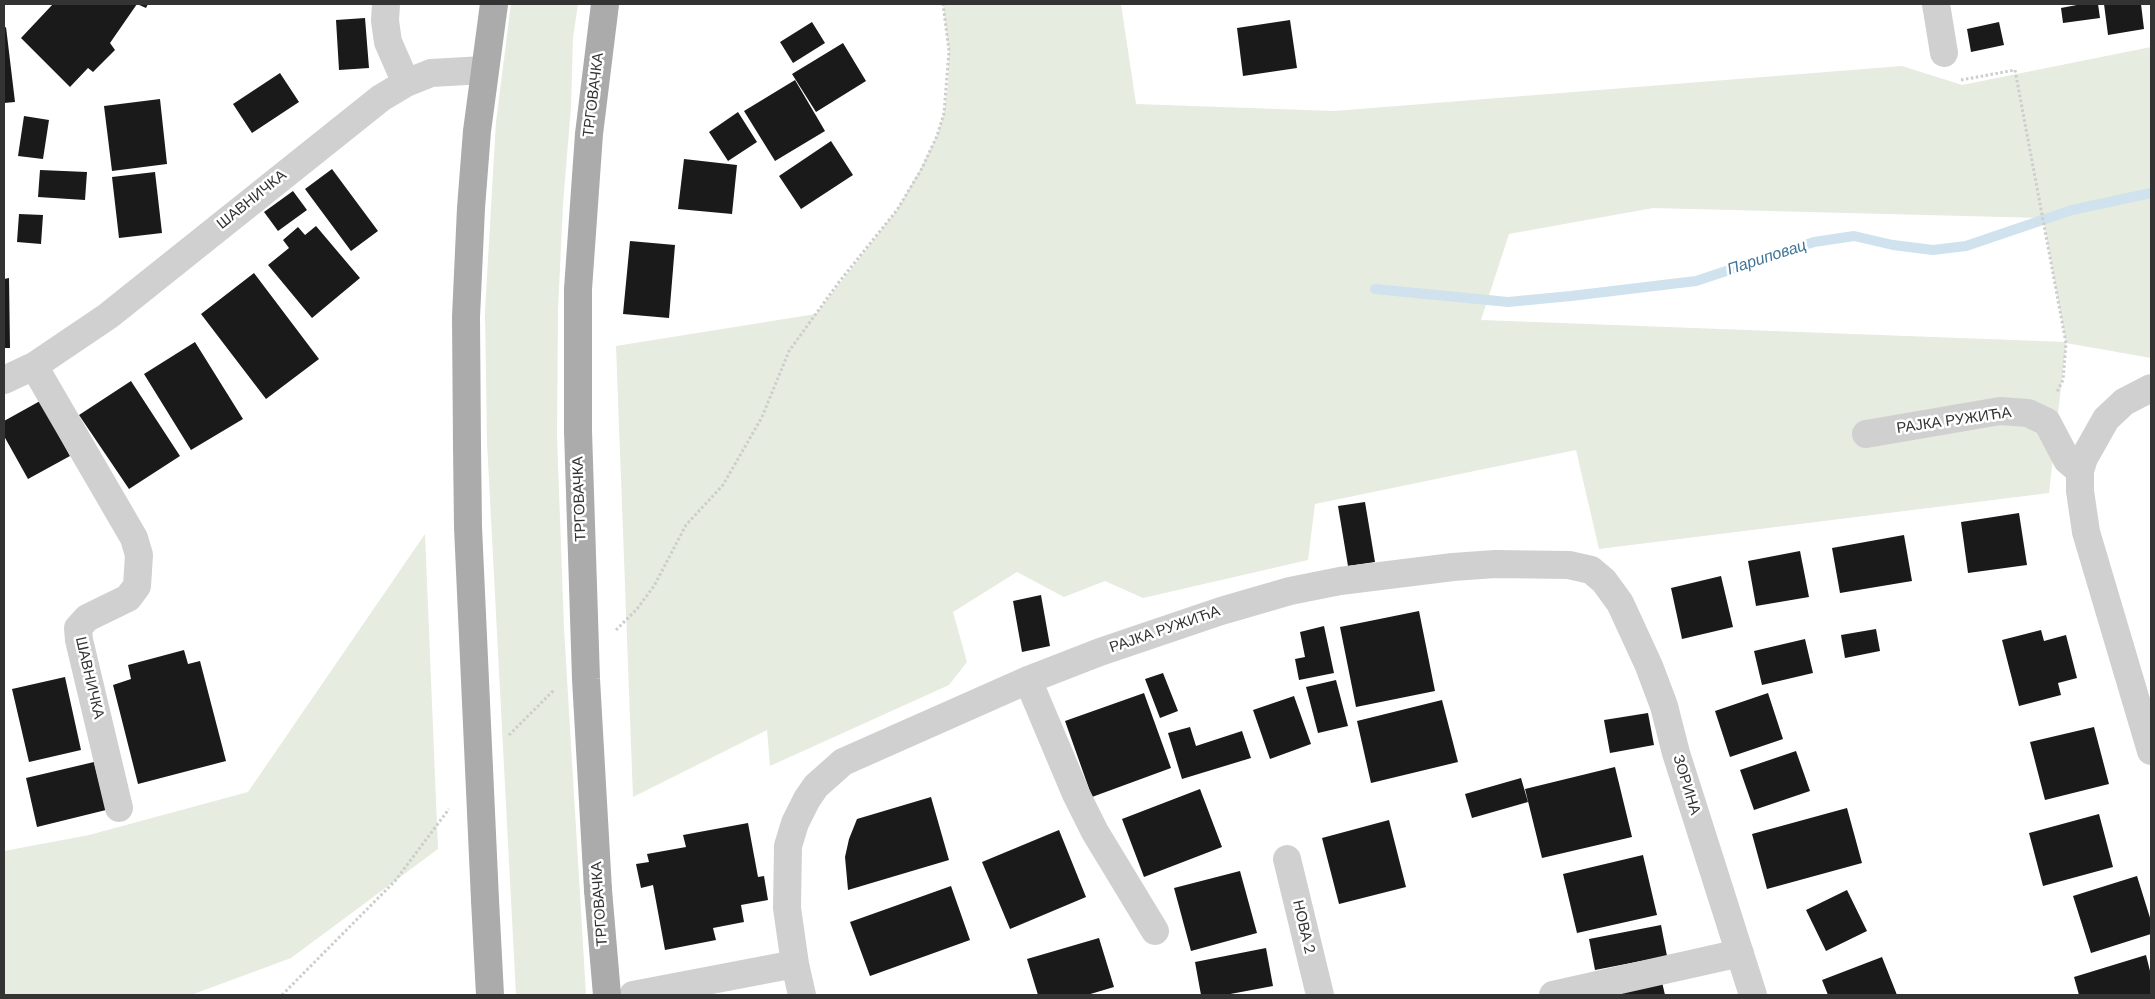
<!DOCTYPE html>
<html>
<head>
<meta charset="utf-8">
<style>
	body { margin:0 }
	#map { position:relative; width:2155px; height:999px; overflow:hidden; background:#fff; font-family:"DM Sans",sans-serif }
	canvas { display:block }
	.frame { position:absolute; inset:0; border:5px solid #333; pointer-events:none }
</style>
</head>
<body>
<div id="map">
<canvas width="2155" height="999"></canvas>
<div class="frame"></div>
</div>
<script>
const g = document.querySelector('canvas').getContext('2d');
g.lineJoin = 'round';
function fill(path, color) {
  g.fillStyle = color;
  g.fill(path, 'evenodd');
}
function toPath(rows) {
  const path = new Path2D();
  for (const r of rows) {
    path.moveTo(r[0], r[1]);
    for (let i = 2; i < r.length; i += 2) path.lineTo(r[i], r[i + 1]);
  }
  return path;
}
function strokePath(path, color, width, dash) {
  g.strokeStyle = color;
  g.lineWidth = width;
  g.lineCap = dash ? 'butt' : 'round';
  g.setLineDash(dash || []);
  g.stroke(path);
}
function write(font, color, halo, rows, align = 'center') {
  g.font = font + ' "DM Sans",sans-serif';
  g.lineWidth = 5;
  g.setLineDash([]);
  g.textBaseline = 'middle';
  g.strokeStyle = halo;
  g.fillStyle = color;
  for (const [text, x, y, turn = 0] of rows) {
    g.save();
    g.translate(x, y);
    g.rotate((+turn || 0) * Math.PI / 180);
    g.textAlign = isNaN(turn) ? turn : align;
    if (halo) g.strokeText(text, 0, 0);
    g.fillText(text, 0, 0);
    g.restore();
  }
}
const green = toPath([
	[511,4,578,4,573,38,571,107,563,204,558,310,557,436,564,628,586,995,516,995,487,442,485,311,496,122],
	[943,4,1121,4,1136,104,1334,111,1902,66,1962,85,2151,47,2151,196,2118,203,2151,197,2151,358,2066,343,2049,493,1599,549,1576,450,1315,504,1308,560,1143,598,1105,581,1064,597,1017,572,953,612,967,662,949,685,770,766,767,730,633,797,616,346,816,314,897,210,920,170,937,136,944,113,948,85,949,51],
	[1653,208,2043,218,2066,342,1481,320,1509,234],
	[425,534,438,849,291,958,191,995,4,995,4,851,89,835,248,792]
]);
const stream = toPath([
	[1375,289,1508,302,1571,296,1696,281,1814,242,1854,236,1893,245,1933,250,1966,246,2072,210,2151,193]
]);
const building = toPath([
	[53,4,148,4,146,8,137,4,110,43,115,50,93,72,88,68,70,87,21,38],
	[2082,4,2098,4,2100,18,2063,23,2061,8],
	[2104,4,2141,4,2144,29,2108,35],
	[365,18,369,68,339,70,336,20],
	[1290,20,1297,68,1243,76,1237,28],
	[812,22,825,43,793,63,780,42],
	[1999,22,2004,45,1971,52,1967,29],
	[6,27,15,102,4,103,4,28],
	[843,43,866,81,816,112,792,74],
	[280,73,299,102,252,133,233,104],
	[795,80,825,131,775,161,744,111],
	[160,99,167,164,112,171,104,106],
	[738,112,757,142,728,161,709,132],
	[24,116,49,120,43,159,18,156],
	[831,141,853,175,801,209,779,176],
	[684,159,737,165,732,214,678,209],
	[332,169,378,231,351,251,305,189],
	[40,170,87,172,85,200,38,197],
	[155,172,162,233,119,238,112,177],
	[293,191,307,210,278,231,264,212],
	[19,214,43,215,41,244,17,242],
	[316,226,360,278,312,318,268,265,289,248,283,240,298,227,305,235],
	[630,241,675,245,669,318,623,314],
	[254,273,319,359,266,399,201,314],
	[9,278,10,348,4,348,4,279],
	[195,342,243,419,191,450,144,374],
	[131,381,180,456,129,489,79,415],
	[40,401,70,456,28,479,4,436,4,421],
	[1365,502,1375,562,1348,566,1338,506],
	[2019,513,2027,565,1968,573,1961,522],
	[1904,535,1912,581,1840,593,1832,548],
	[1800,551,1809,597,1756,606,1748,561],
	[1721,576,1733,627,1682,639,1671,588],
	[1041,595,1050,646,1022,652,1013,601],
	[1419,611,1435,691,1356,707,1340,627],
	[1324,626,1334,673,1299,680,1295,659,1305,657,1300,632],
	[1876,629,1880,651,1845,658,1841,635],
	[2041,630,2044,641,2066,635,2077,678,2058,683,2061,695,2019,706,2002,640],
	[1805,639,1813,673,1762,685,1754,651],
	[184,650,188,664,200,661,226,761,138,784,113,685,131,679,128,665],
	[1163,673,1178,711,1160,718,1145,679],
	[65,677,81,750,29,762,12,689],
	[1336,680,1348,726,1318,733,1306,687],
	[1144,693,1171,768,1092,797,1065,721],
	[1768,693,1783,739,1730,757,1715,711],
	[1294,696,1311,744,1270,759,1253,710],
	[1442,700,1458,762,1371,783,1357,721],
	[1648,713,1654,745,1610,753,1604,720],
	[1190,727,1196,746,1242,731,1251,758,1182,779,1168,733],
	[2094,727,2109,784,2045,800,2030,742],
	[1796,751,1810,791,1754,810,1740,770],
	[94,762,106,810,37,827,26,778],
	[1615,767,1632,837,1542,858,1525,789],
	[1521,778,1528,802,1472,818,1465,794],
	[1200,789,1222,847,1144,877,1122,819],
	[931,797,949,860,848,890,845,857,849,839,857,819],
	[1847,808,1862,863,1767,889,1752,834],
	[2099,814,2113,867,2043,886,2029,833],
	[1389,820,1406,887,1339,904,1322,838],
	[748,823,758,877,764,876,768,900,741,905,744,922,713,928,716,940,665,950,653,885,641,888,636,864,649,862,647,854,686,847,683,835],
	[1059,830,1086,897,1010,929,982,862],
	[1643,855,1657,915,1577,933,1563,874],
	[1240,871,1257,933,1191,951,1174,888],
	[2137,876,2151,921,2151,934,2091,953,2073,896],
	[951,886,970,940,870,976,850,922],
	[1847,890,1867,931,1826,951,1806,910],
	[1661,925,1667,956,1595,970,1589,939],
	[1099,938,1114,987,1087,995,1038,995,1027,959],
	[1266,948,1273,986,1225,995,1201,995,1195,962],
	[2146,955,2151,975,2151,995,2079,995,2074,977],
	[1882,957,1897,995,1828,995,1822,980],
	[1662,982,1665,995,1600,995]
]);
const path = toPath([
	[1961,80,2015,70,2066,343,2063,380,2057,392],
	[616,630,637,609,654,586,686,525,723,485,762,417,789,351,839,282,897,210,921,170,937,136,944,113,949,51,943,4],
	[509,735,554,690],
	[282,995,395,881,449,809]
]);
const minor = toPath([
	[386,4,385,21,388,42,406,83],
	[1936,4,1944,53],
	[34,366,134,538,139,555,137,586,128,598,87,618,78,628,79,640,119,808],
	[4,380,34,366,108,316,381,98,406,83,431,73,484,70],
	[2151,388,2124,402,2106,419,2084,458,2080,471,2080,491,2086,532,2151,751],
	[1866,434,2000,411,2028,413,2047,422,2067,460,2080,471],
	[1028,680,1076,794,1095,832,1155,931],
	[1287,859,1320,995],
	[633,995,795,964],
	[802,995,795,964,787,908,788,846,795,823,807,799,816,786,843,762,1028,680,1100,652,1221,611,1290,591,1340,581,1453,567,1495,564,1569,565,1591,570,1604,581,1620,603,1649,666,1664,706,1676,753,1753,995],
	[1553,995,1740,953]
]);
const major = toPath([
	[578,431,578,289,589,134,605,4],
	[467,446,466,317,471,208,477,131,494,4],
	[598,890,607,995],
	[485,900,490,995]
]);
const majorBridge = toPath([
	[578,431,586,679,598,890],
	[467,446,468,527,485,900]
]);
const streetNames = [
	["ТРГОВАЧКА",594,95,-83],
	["ШАВНИЧКА",252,200,-39],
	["РАЈКА РУЖИЋА",1954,421,-8],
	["ТРГОВАЧКА",580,499,-92],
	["РАЈКА РУЖИЋА",1165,630,-19],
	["ШАВНИЧКА",89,678,77],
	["ЗОРИНА",1686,785,73],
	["ТРГОВАЧКА",600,904,-94],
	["НОВА 2",1303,927,77]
];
const waterNames = [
	["Париповац",1767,258,-18]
];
fill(green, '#e6ecdf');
strokePath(stream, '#cfe2ee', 10);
fill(building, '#1a1a1a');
strokePath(path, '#cdcdcd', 3, [2.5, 2.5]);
strokePath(minor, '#d0d0d0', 28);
strokePath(major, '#ababab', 28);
strokePath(majorBridge, '#ababab', 28);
write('15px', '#333', '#fff', streetNames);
write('italic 16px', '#3f7597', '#fff', waterNames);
</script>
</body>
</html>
